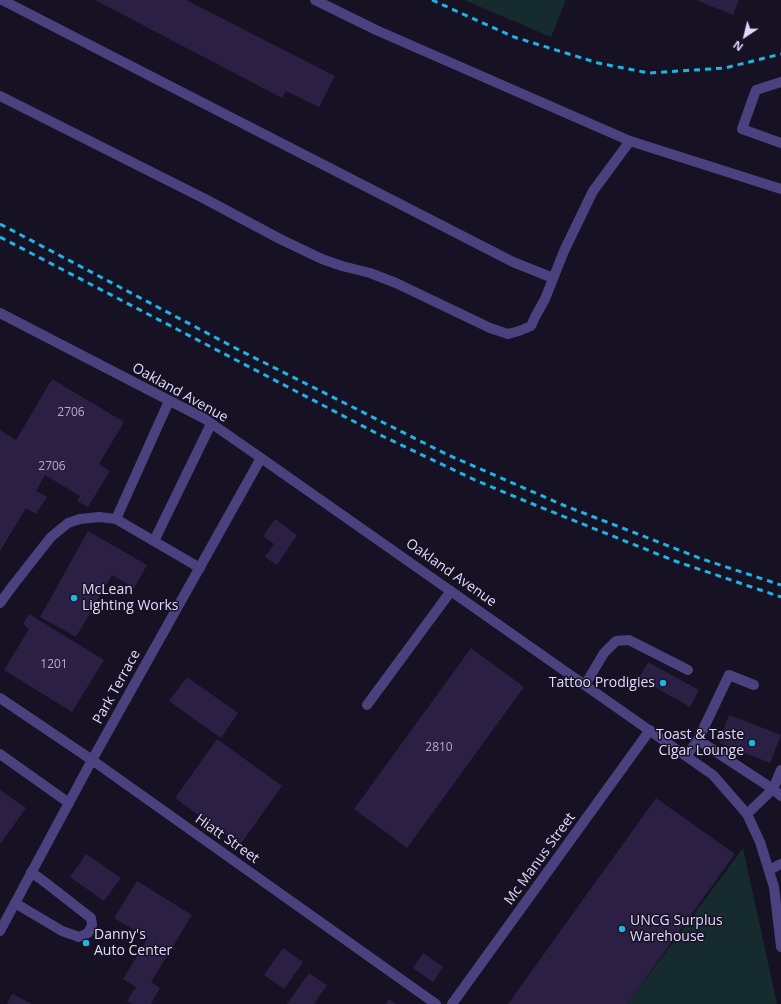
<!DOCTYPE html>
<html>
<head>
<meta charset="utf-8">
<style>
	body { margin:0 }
	#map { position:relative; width:781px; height:1004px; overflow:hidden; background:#171124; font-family:"Open Sans",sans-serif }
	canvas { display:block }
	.north { position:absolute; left:725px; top:16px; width:40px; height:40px; -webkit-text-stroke:3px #171124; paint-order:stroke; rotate:215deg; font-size:11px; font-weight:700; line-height:16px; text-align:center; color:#e1d9fb }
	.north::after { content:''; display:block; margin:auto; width:14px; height:18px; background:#e1d9fb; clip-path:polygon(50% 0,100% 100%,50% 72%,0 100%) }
</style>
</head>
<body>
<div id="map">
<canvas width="781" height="1004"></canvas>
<div class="north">N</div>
</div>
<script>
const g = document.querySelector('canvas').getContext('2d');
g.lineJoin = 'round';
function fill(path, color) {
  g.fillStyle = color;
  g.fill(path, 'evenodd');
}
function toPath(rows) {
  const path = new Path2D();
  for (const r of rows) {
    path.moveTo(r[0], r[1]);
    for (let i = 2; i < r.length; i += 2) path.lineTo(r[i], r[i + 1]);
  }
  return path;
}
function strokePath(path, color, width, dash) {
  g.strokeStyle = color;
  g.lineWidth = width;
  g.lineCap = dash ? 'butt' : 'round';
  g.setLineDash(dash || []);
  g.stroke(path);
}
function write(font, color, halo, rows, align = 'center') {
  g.font = font + ' "Open Sans",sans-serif';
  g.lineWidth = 3;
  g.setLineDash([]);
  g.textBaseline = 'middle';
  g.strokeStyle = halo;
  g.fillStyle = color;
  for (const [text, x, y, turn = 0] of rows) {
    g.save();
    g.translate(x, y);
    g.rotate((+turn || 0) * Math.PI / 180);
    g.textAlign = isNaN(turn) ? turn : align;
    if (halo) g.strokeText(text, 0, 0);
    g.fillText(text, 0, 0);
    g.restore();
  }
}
const green = toPath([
	[464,0,566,0,551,37],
	[743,848,777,1004,627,1004]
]);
const building = toPath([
	[95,0,186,0,335,76,319,107,286,91,282,98],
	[696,0,739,0,733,15],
	[52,379,124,422,99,464,110,471,88,507,77,501,80,496,45,475,36,491,47,497,36,514,26,508,0,551,0,430,16,440],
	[275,519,297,535,277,565,265,557,274,544,263,536],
	[88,531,147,565,134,588,112,575,76,637,40,617],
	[29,614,104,660,72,712,4,670,29,629,23,624],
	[471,648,524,687,407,848,354,809],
	[648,662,699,690,690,707,639,678],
	[187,677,238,713,221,738,169,701],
	[729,715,781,735,770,763,719,743],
	[217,739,282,786,240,845,175,798],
	[0,790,26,808,0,844],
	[656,798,735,854,627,1004,508,1004],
	[86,854,121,878,104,901,70,877],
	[137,881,192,915,151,982,160,988,151,1004,133,1004,127,1001,136,987,123,979,148,938,114,918],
	[283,948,303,962,284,989,264,975],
	[423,953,443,967,433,982,413,968],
	[309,973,327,985,314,1004,287,1004],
	[12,994,32,1004,7,1004],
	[389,999,396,1004,386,1004]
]);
const lane = toPath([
	[2,0,513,262,553,278],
	[315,0,376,30,630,141,781,189],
	[781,82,756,90,742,129,781,143],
	[0,96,205,199,280,239,322,259,342,266,370,273,396,283,490,328,508,334,519,331,531,326,535,317,545,299,564,251,593,191,630,141],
	[116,519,169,401],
	[154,541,211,424],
	[0,603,14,584,51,537,68,523,80,519,99,517,116,519,200,568],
	[585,685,604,653,616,641,629,640,688,670],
	[754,685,729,675,698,740,773,789,781,796],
	[367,705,451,591],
	[0,754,69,803],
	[686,756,698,740],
	[747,814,773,789,781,770],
	[769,870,781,864],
	[15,903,62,931,79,937,88,933,92,925,91,918,46,883,31,872]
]);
const street = toPath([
	[0,313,205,419,261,458,713,775,747,814,760,842,774,887,781,947],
	[0,698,92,760,436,1004],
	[0,931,92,760,261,458],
	[452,1004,650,730]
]);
const rail = toPath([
	[432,0,514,37,598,63,649,73,725,68,781,54],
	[0,224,243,352,446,454,563,505,702,559,781,585],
	[0,237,378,434,475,480,535,505,675,561,781,597]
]);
const markers = [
	[74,598,4,"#18b7e8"],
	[663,683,4,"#18b7e8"],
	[752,743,4,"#18b7e8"],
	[622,929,4,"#18b7e8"],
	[86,943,4,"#18b7e8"]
];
const numberNames = [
	["2706",71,413],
	["2706",52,467],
	["1201",54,665],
	["2810",439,748]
];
const streetNames = [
	["Oakland Avenue",180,393,29],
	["Oakland Avenue",451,573,35],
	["Park Terrace",117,687,-61],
	["Hiatt Street",227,839,35],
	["Mc Manus Street",540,859,-54]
];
const poiNames = [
	["McLean",82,590],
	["Lighting Works",82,606],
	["Tattoo Prodigies",655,683,"right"],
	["Toast & Taste",744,735,"right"],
	["Cigar Lounge",744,751,"right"],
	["UNCG Surplus",630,921],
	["Warehouse",630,937],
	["Danny's",94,935],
	["Auto Center",94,951]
];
fill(green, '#152b2e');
fill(building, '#2c1f44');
strokePath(lane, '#4c417f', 10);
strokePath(street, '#4c417f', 10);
strokePath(rail, '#18b7e8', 3, [6, 5]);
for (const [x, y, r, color] of markers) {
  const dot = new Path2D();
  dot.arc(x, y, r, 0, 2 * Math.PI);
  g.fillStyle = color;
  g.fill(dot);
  strokePath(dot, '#171124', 1.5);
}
write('12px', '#b4aacd', null, numberNames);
write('14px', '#e1d9fb', '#171124', streetNames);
write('14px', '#e1d9fb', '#171124', poiNames, 'left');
</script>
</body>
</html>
